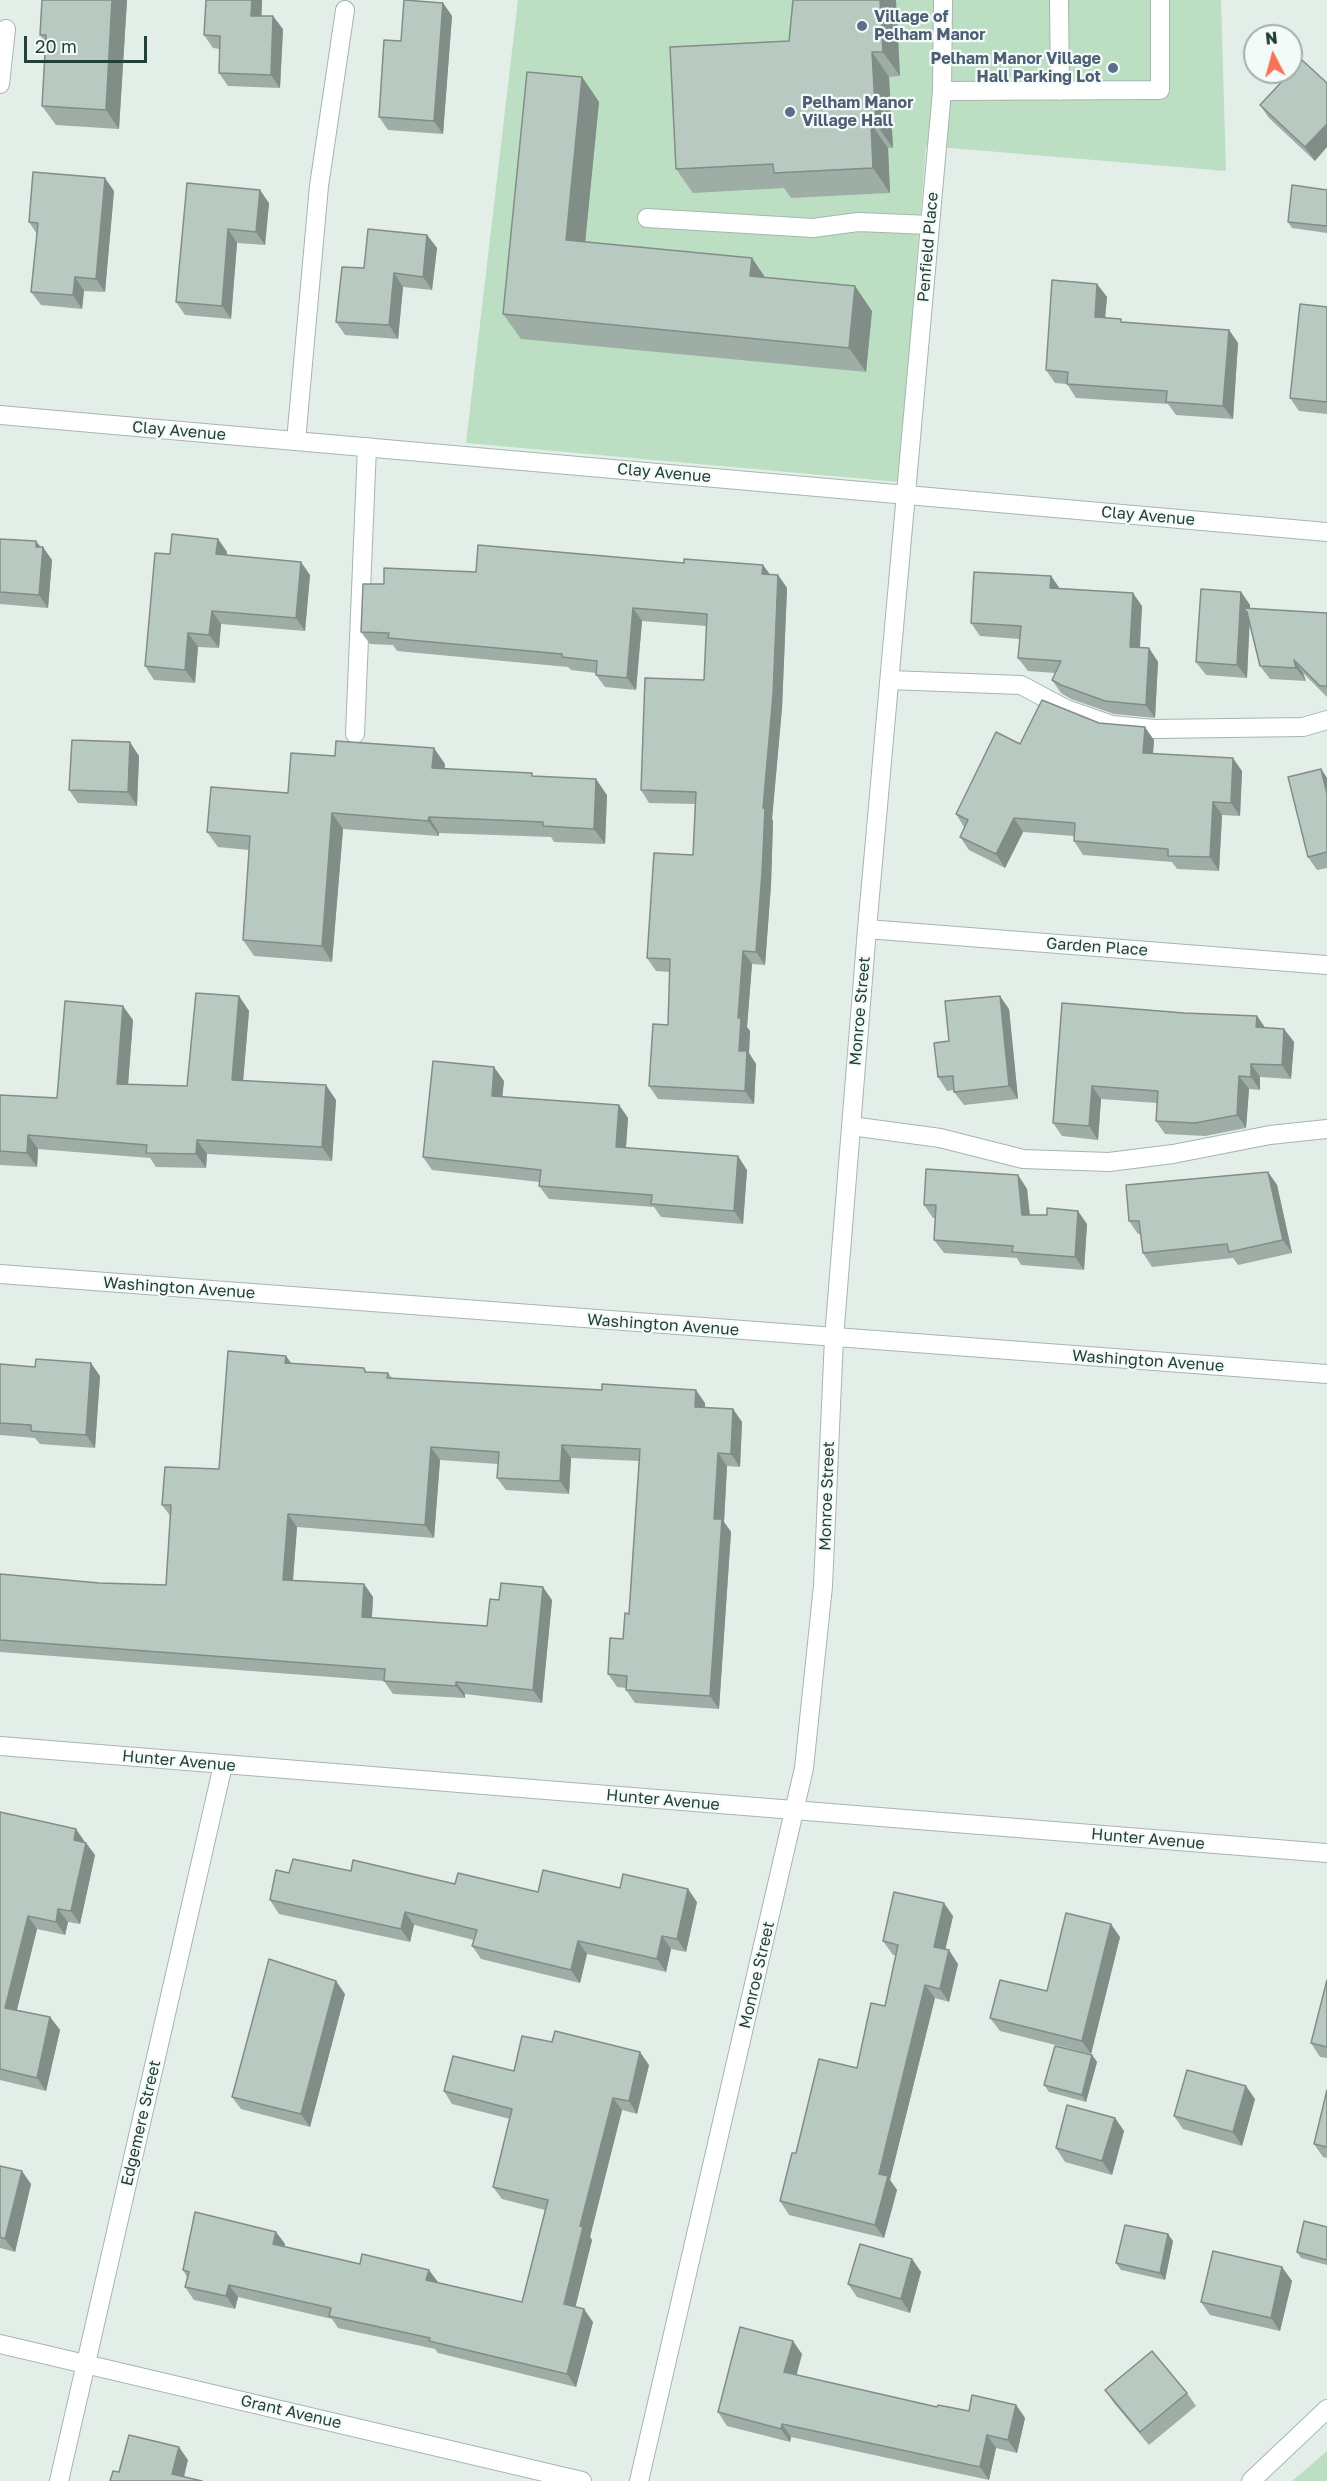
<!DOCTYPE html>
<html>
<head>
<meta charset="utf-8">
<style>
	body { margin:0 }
	#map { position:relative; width:1327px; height:2481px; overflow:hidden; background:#e3eee8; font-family:"Golos Text",sans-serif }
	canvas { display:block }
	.north { position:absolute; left:1243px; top:24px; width:60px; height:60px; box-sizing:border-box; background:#f4faf7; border:2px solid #a0b0aa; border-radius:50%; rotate:354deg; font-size:16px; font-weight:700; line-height:24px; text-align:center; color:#224036 }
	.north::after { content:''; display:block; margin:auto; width:21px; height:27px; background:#f77458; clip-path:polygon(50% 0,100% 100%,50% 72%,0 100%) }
	.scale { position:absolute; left:24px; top:36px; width:123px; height:27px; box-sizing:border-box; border:3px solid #224036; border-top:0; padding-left:8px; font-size:18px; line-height:21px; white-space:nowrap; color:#224036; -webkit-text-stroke:4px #f4faf7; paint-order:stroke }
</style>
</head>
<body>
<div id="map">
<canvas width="1327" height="2481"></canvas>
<div class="north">N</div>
<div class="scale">20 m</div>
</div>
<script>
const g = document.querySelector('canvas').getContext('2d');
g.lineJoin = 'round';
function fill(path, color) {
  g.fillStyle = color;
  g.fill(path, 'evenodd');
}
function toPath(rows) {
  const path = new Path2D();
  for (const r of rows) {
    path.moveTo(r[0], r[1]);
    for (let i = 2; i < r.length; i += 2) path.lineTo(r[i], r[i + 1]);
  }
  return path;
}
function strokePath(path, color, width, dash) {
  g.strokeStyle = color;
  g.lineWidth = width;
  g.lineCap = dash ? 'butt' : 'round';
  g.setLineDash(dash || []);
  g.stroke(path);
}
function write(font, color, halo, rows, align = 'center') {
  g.font = font + ' "Golos Text",sans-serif';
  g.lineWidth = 4.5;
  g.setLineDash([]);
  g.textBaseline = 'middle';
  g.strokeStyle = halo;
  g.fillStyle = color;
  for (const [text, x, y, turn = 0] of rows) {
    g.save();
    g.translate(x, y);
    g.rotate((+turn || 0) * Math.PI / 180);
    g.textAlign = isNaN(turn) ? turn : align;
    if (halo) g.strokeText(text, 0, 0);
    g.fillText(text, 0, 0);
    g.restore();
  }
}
const green = toPath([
	[518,0,1221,0,1226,171,926,146,899,482,466,443],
	[1327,2451,1327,2481,1292,2481]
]);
const service = toPath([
	[1059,0,1060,91],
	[0,84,6,29],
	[942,91,1160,90,1160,0],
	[647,218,813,228,858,222,930,225],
	[296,441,319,186,345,10],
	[890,680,1021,685,1066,709,1112,725,1154,729,1303,727,1327,720],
	[355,734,367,447],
	[851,1126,940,1138,1023,1159,1109,1162,1173,1154,1270,1135,1327,1129]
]);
const minor = toPath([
	[0,415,1327,532],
	[867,929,1327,965],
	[0,1274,1327,1374],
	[0,1746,1327,1853],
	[0,2344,582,2481],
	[59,2481,223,1765],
	[639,2481,804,1768,823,1586,834,1338,867,929,942,91,943,0],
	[1251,2481,1327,2409]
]);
const wall = toPath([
	[42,0,127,0,119,129,56,125,42,106,46,44,40,35],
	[206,0,262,0,261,16,283,29,280,88,228,86,219,73,220,49,213,48,204,35],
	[793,0,896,0,896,1,900,76,889,77,893,148,888,148,890,193,791,198,784,188,693,193,676,169,789,41],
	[443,3,452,16,443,134,388,130,379,117,401,41],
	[1302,60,1315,161,1269,118,1260,105],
	[582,77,599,102,585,242,765,277,872,311,866,372,521,339,503,314],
	[187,183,269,203,265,245,237,243,231,319,185,315,176,302],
	[1327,190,1327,233,1292,228,1288,222],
	[114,191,105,292,84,291,82,309,41,305,31,292,37,234,29,222],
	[427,235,437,248,432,290,403,287,398,339,345,335,336,322,364,268],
	[1097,284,1107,297,1105,318,1123,322,1229,330,1238,343,1233,419,1176,415,1168,404,1076,398,1067,384,1055,383,1046,370],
	[1327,307,1327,414,1299,411,1290,398],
	[0,539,36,541,52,560,48,608,0,604],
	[218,539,227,552,227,555,310,575,305,631,221,624,219,648,198,647,195,683,154,680,145,666,170,554],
	[476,572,770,575,778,575,787,588,782,708,772,819,773,821,771,885,765,965,752,964,747,1027,750,1031,749,1053,756,1064,754,1104,658,1099,649,1086,668,1025,670,972,656,971,647,958,693,855,695,804,649,803,641,790,704,680,707,626,642,621,636,690,605,687,596,675,596,673,571,670,568,667,397,651,393,645,370,644,361,632,384,584],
	[1051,576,1060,589,1142,606,1140,648,1149,648,1158,662,1155,718,1114,714,1071,699,1061,693,1052,680,1055,673,1028,671,1018,658,1020,639,980,636,971,623],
	[1241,592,1250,605,1250,609,1327,613,1327,697,1303,673,1306,681,1270,679,1260,666,1249,622,1247,678,1206,675,1196,662],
	[1099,723,1154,740,1153,753,1242,771,1240,816,1222,815,1219,871,1177,869,1172,862,1083,855,1074,841,1074,836,1023,832,1005,868,969,850,960,837,964,827,956,814,1020,744],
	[139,756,137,806,78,803,69,790],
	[445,764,444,769,535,777,607,795,605,844,554,842,551,837,439,833,439,836,343,829,332,962,254,956,243,940,249,850,218,847,207,832,288,793],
	[1321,769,1327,778,1327,868,1317,870,1308,857],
	[239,996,249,1011,243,1081,336,1100,332,1161,207,1154,206,1168,156,1167,150,1158,38,1149,37,1167,0,1165,0,1095,57,1098,133,1020,128,1084,187,1086],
	[1062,1003,1184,1013,1257,1016,1265,1028,1284,1029,1294,1042,1291,1079,1260,1077,1260,1090,1249,1089,1246,1128,1205,1136,1165,1134,1156,1121,1157,1103,1101,1099,1098,1140,1062,1136,1053,1123],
	[1009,1009,1018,1099,964,1105,954,1092,954,1090,947,1091,938,1077,949,1041],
	[504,1081,502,1097,619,1105,628,1118,626,1148,747,1170,743,1224,661,1217,654,1207,549,1199,539,1186,540,1182,432,1170,423,1157],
	[1268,1172,1277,1185,1292,1253,1238,1265,1233,1258,1152,1267,1143,1253,1141,1234,1138,1234,1129,1221],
	[1018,1175,1027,1189,1030,1215,1087,1224,1084,1270,1021,1265,1017,1258,944,1253,934,1240,936,1218,933,1218,924,1205],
	[286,1356,291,1363,364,1368,367,1372,388,1373,392,1378,705,1403,705,1408,733,1409,742,1422,740,1467,727,1466,724,1522,731,1532,719,1709,635,1703,626,1690,626,1688,617,1687,608,1674,623,1639,629,1614,639,1461,571,1458,569,1494,506,1490,497,1478,498,1464,440,1460,434,1538,297,1527,293,1580,364,1584,373,1597,372,1618,487,1626,499,1600,552,1600,542,1703,465,1694,465,1698,393,1694,384,1681,0,1652,0,1574,99,1583,166,1585,171,1517,162,1505,219,1469],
	[0,1364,100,1376,95,1448,40,1444,35,1438,0,1435],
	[0,1812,86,1843,95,1855,80,1924,68,1922,65,1935,37,1929,17,2010,50,2017,60,2030,46,2091,0,2080],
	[351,1871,455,1884,538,1892,620,1888,697,1902,686,1952,671,1949,666,1972,587,1954,580,1983,481,1959,472,1946,474,1940,414,1925,410,1942,279,1914,270,1900,289,1873],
	[953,1916,945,1950,958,1964,949,2002,935,1998,890,2180,897,2190,884,2238,789,2215,780,2201,796,2153,857,2068,885,2006,896,1955,893,1955,883,1941],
	[1120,1937,1091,2054,1000,2031,990,2018,1047,1991],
	[1327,1980,1327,2058,1320,2057,1311,2043],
	[345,1994,310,2127,241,2109,232,2097],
	[1092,2055,1097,2062,1086,2102,1049,2092,1044,2085],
	[649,2065,637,2114,622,2110,590,2237,592,2240,575,2307,593,2322,576,2387,438,2353,435,2349,338,2328,332,2319,238,2297,235,2309,194,2300,185,2287,187,2277,183,2270,276,2232,285,2244,284,2247,522,2302,545,2210,502,2199,493,2187,510,2119,452,2104,444,2091,514,2071],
	[1327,2090,1327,2158,1323,2157,1314,2144],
	[1255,2099,1242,2146,1183,2129,1174,2116],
	[1115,2118,1124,2131,1112,2175,1065,2162,1056,2148],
	[0,2166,31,2184,15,2252,0,2248],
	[1327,2227,1327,2265,1301,2258,1297,2252],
	[1173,2241,1165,2280,1121,2270,1116,2263],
	[912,2259,921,2272,910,2313,857,2297,848,2284],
	[1282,2267,1292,2281,1280,2331,1210,2315,1201,2302],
	[802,2354,796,2375,937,2407,969,2411,1016,2405,1025,2418,1017,2453,996,2448,989,2480,791,2437,790,2442,727,2426,718,2412],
	[1105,2390,1187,2393,1196,2406,1149,2445,1114,2403]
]);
const shadedWall = toPath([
	[112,0,127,0,119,129,106,110],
	[252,0,262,0,261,29,251,16],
	[880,0,896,0,896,1,900,76,883,52],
	[443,3,452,16,443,134,434,121],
	[273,16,283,29,280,88,271,75],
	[872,52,889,77,893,148,876,124],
	[582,77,599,102,583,264,566,240],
	[871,124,888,148,890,193,873,168],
	[1327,124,1327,147,1315,161,1305,147],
	[105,178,114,191,105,292,96,279],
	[260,190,269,203,265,245,256,232],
	[228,229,237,243,231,319,222,306],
	[427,235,437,248,432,290,423,277],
	[752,258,769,283,750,276],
	[394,273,403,287,398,339,389,325],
	[75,277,84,291,82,309,73,295],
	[1097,284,1107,297,1104,330,1095,317],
	[855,286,872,311,866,372,849,348],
	[1229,330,1238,343,1233,419,1223,406],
	[218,539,227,552,226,567,216,554],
	[36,541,42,550,43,547,52,560,48,608,39,595],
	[301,562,310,575,305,631,296,618],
	[763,565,772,577,762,574],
	[778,575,787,588,782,708,772,819,773,821,771,885,765,965,756,952,763,808],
	[1051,576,1060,589,1050,588],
	[1241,592,1250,605,1250,616,1243,608,1250,617,1247,678,1237,665],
	[1133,593,1142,606,1139,660,1130,647],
	[633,608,642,621,636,690,627,678],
	[212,611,221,624,219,648,209,635],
	[188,633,198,647,195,683,185,670],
	[1149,648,1158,662,1155,718,1146,705],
	[1294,660,1303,673,1306,681,1296,668],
	[1145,727,1154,740,1152,766,1143,753],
	[130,742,139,756,137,806,128,792],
	[434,748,445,764,443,784,432,768],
	[1233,758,1242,771,1240,816,1231,803],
	[1321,769,1327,778,1327,794],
	[596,779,607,795,605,844,594,829],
	[1213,802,1222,815,1219,871,1210,857],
	[332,813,343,829,332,962,322,946],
	[429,817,439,833,439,836,428,821],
	[1014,818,1023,832,1005,868,996,854],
	[743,951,752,964,747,1027,750,1031,749,1053,756,1064,754,1104,745,1091,739,1051,738,1018],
	[239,996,249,1011,242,1094,232,1080],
	[1000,996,1009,1009,1018,1099,1009,1086],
	[123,1006,133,1020,127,1098,117,1084],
	[1257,1016,1266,1029,1256,1027],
	[1284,1029,1294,1042,1291,1079,1282,1065],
	[1251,1064,1260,1077,1260,1090,1251,1077],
	[494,1067,504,1081,501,1109,492,1096],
	[1239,1076,1249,1089,1246,1128,1237,1115],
	[326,1085,336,1100,332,1161,322,1147],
	[1092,1086,1101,1099,1098,1140,1089,1126],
	[619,1105,628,1118,625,1160,616,1147],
	[28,1135,38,1149,37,1167,27,1153],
	[197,1140,207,1154,206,1168,196,1154],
	[738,1156,747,1170,743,1224,734,1211],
	[1268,1172,1277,1185,1292,1253,1283,1240],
	[1018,1175,1027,1189,1031,1228,1022,1215],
	[1078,1211,1087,1224,1084,1270,1075,1257],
	[286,1356,295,1369,285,1363],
	[91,1363,100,1376,95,1448,86,1435],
	[696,1390,705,1403,704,1420,695,1407],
	[733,1409,742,1422,740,1467,731,1454],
	[562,1445,571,1458,569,1494,560,1481],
	[431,1447,440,1460,434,1538,425,1525],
	[718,1453,727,1466,724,1522,731,1532,719,1709,710,1696,714,1519],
	[288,1514,297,1527,292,1592,283,1580],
	[364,1584,373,1597,371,1630,362,1617],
	[543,1587,552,1600,542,1703,533,1690],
	[456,1682,465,1694,465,1698,456,1686],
	[76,1829,85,1842,74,1840],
	[86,1843,95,1855,80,1924,71,1911],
	[688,1889,697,1902,686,1952,677,1939],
	[944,1903,953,1916,943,1960,934,1947],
	[58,1909,68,1922,65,1935,56,1922],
	[405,1912,414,1925,410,1942,401,1929],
	[28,1916,37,1929,14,2021,5,2008],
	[1111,1924,1120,1937,1091,2054,1082,2041],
	[662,1936,671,1949,666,1972,657,1959],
	[578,1941,587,1954,580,1983,571,1970],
	[949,1950,958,1964,949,2002,940,1989],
	[336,1981,345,1994,310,2127,301,2114],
	[925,1985,935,1998,890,2180,897,2190,884,2238,875,2225,879,2174],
	[50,2017,60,2030,46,2091,37,2078],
	[640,2052,649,2065,637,2114,629,2101],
	[1092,2055,1097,2062,1086,2102,1082,2095],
	[1246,2086,1255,2099,1242,2146,1233,2132],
	[613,2098,622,2110,590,2237,592,2240,573,2317,564,2304,580,2226],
	[1115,2118,1124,2131,1112,2175,1102,2161],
	[22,2171,31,2184,15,2252,5,2239],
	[276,2232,285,2244,282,2257,273,2244],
	[1168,2234,1173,2241,1165,2280,1160,2273],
	[912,2259,921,2272,910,2313,901,2299],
	[1282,2267,1292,2281,1280,2331,1271,2318],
	[429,2270,438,2282,435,2293,426,2280],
	[229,2285,238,2297,235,2309,226,2296],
	[584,2309,593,2322,576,2387,567,2374],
	[793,2341,802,2354,794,2385,784,2372],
	[1016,2405,1025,2418,1017,2453,1008,2440],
	[782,2424,791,2437,790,2442,781,2429],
	[987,2435,996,2448,989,2480,980,2467],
	[179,2447,188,2460,183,2481,172,2474]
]);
const building = toPath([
	[42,0,112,0,106,110,42,106,46,35,40,35,42,0],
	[206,0,252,0,251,16,273,16,271,75,219,73,220,36,204,35,206,0],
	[404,0,443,3,434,121,379,117,384,40,401,41,404,0],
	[793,0,880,0,883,52,872,52,876,124,871,124,873,168,774,173,773,164,676,169,670,47,789,41,793,0],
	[1302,60,1327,83,1327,124,1305,147,1260,105,1302,60],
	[527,72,582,77,566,240,752,258,750,276,855,286,849,348,503,314,527,72],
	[33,172,105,178,96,279,75,277,73,295,31,292,38,223,29,222,33,172],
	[187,183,260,190,256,232,228,229,222,306,176,302,187,183],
	[1292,185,1327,190,1327,226,1288,222,1292,185],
	[368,229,427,235,423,277,394,273,389,325,336,322,342,267,364,268,368,229],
	[1052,280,1097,284,1095,317,1121,319,1121,322,1229,330,1223,406,1166,402,1167,391,1067,384,1068,372,1046,370,1052,280],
	[1300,304,1327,307,1327,402,1290,398,1300,304],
	[172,534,218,539,216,554,301,562,296,618,212,611,209,635,188,633,185,670,145,666,155,553,170,554,172,534],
	[0,539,36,541,36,547,43,547,39,595,0,592,0,539],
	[478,545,684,563,684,559,763,565,762,574,778,575,773,695,763,808,765,808,762,873,756,952,743,951,738,1018,741,1018,739,1051,747,1051,745,1091,649,1086,653,1024,668,1025,670,959,647,958,654,853,693,855,696,792,641,790,645,678,704,680,707,614,633,608,627,678,596,675,597,661,562,657,562,654,388,638,389,633,361,632,363,584,384,584,384,568,476,572,478,545],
	[974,572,1051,576,1050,588,1133,593,1130,647,1149,648,1146,705,1105,701,1061,685,1052,680,1061,661,1018,658,1021,626,971,623,974,572],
	[1201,589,1241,592,1237,665,1196,662,1201,589],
	[1243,608,1327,613,1327,686,1320,686,1294,660,1296,668,1260,666,1247,612,1243,608],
	[1042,700,1099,723,1145,727,1143,753,1233,758,1231,803,1213,802,1210,857,1168,856,1168,849,1074,841,1075,823,1014,818,996,854,960,837,968,820,956,814,996,732,1020,744,1042,700],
	[72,740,130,742,128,792,69,790,72,740],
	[336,741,434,748,432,768,532,773,532,776,596,779,594,829,543,826,543,822,429,817,428,821,332,813,322,946,243,940,250,836,207,832,211,787,288,793,291,753,335,756,336,741],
	[1321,769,1327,794,1327,852,1308,857,1288,777,1321,769],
	[196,993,239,996,232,1080,326,1085,322,1147,197,1140,196,1154,146,1153,147,1145,28,1135,27,1153,0,1151,0,1095,57,1098,65,1001,123,1006,117,1084,187,1086,196,993],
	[1000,996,1009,1086,954,1092,953,1076,938,1077,934,1043,949,1041,945,1001,1000,996],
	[1062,1003,1184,1013,1257,1016,1256,1027,1284,1029,1282,1065,1251,1064,1251,1077,1239,1076,1237,1115,1195,1123,1156,1121,1158,1091,1092,1086,1089,1126,1053,1123,1062,1003],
	[433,1061,494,1067,492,1096,619,1105,616,1147,738,1156,734,1211,651,1204,652,1195,539,1186,541,1170,423,1157,433,1061],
	[926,1169,1018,1175,1022,1215,1047,1215,1047,1208,1078,1211,1075,1257,1012,1252,1013,1246,934,1240,936,1205,924,1205,926,1169],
	[1268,1172,1283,1240,1229,1252,1227,1244,1143,1253,1139,1221,1129,1221,1126,1185,1268,1172],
	[228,1351,286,1356,285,1363,364,1368,365,1372,388,1373,387,1378,602,1390,602,1384,696,1390,695,1407,733,1409,731,1454,718,1453,714,1519,722,1519,710,1696,626,1690,627,1676,608,1674,610,1638,623,1639,625,1613,629,1614,640,1449,562,1445,560,1481,497,1478,499,1452,431,1447,425,1525,288,1514,283,1580,364,1584,362,1617,487,1626,490,1599,499,1600,501,1583,543,1587,533,1690,456,1682,456,1686,384,1681,385,1669,0,1640,0,1574,99,1583,166,1585,171,1505,162,1505,165,1467,219,1469,228,1351],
	[36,1359,91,1363,86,1435,31,1431,31,1425,0,1423,0,1364,35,1367,36,1359],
	[0,1812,76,1829,74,1840,86,1843,71,1911,58,1909,56,1922,28,1916,5,2008,50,2017,37,2078,0,2069,0,1812],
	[293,1859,351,1871,353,1860,455,1884,458,1873,538,1892,543,1870,620,1888,623,1874,688,1889,677,1939,662,1936,657,1959,578,1941,571,1970,472,1946,477,1930,405,1912,401,1929,270,1900,276,1870,289,1873,293,1859],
	[894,1892,944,1903,934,1947,949,1950,940,1989,925,1985,879,2174,888,2176,875,2225,780,2201,792,2153,796,2153,819,2059,857,2068,871,2003,885,2006,898,1945,883,1941,894,1892],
	[1066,1913,1111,1924,1082,2041,990,2018,1000,1980,1047,1991,1066,1913],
	[269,1959,336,1981,301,2114,232,2097,269,1959],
	[1327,1980,1327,2047,1311,2043,1327,1980],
	[555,2031,640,2052,629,2101,613,2098,580,2226,583,2227,564,2304,584,2309,567,2374,429,2341,430,2338,329,2316,331,2308,229,2285,226,2296,185,2287,189,2272,183,2270,195,2212,276,2232,273,2244,360,2264,362,2254,429,2270,426,2280,522,2302,548,2200,493,2187,512,2109,444,2091,453,2056,514,2071,522,2036,552,2042,555,2031],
	[1055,2046,1092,2055,1082,2095,1044,2085,1055,2046],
	[1187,2070,1246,2086,1233,2132,1174,2116,1187,2070],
	[1327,2090,1327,2147,1314,2144,1327,2090],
	[1067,2105,1115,2118,1102,2161,1056,2148,1067,2105],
	[0,2166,22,2171,5,2239,0,2237,0,2166],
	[1304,2221,1327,2227,1327,2260,1297,2252,1304,2221],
	[1125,2225,1168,2234,1160,2273,1116,2263,1125,2225],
	[860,2244,912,2259,901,2299,848,2284,860,2244],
	[1213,2251,1282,2267,1271,2318,1201,2302,1213,2251],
	[740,2327,793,2341,784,2372,937,2407,938,2405,969,2411,972,2395,1016,2405,1008,2440,987,2435,980,2467,782,2424,781,2429,718,2412,740,2327],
	[1152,2351,1187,2393,1140,2432,1105,2390,1152,2351],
	[129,2435,179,2447,172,2474,202,2481,110,2481,113,2471,119,2472,129,2435]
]);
const markers = [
	[862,26,6,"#5c6f8a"],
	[1113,68,6,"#5c6f8a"],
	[790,112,6,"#5c6f8a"]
];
const serviceNames = [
	["Village of",874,17],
	["Pelham Manor",874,35],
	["Pelham Manor Village",1101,59,"right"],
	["Hall Parking Lot",1101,77,"right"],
	["Pelham Manor",802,103],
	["Village Hall",802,121]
];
const streetNames = [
	["Penfield Place",928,247,-85],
	["Clay Avenue",179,431,5],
	["Clay Avenue",664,473,5],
	["Clay Avenue",1148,516,5],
	["Garden Place",1097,947,4],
	["Monroe Street",860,1011,-85],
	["Washington Avenue",179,1288,4],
	["Washington Avenue",663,1325,4],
	["Washington Avenue",1148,1361,4],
	["Monroe Street",827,1496,-88],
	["Hunter Avenue",179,1761,5],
	["Hunter Avenue",663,1800,5],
	["Hunter Avenue",1148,1839,5],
	["Monroe Street",757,1975,-77],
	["Edgemere Street",141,2123,-77],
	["Grant Avenue",291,2412,13]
];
fill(green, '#bcdfc3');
strokePath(service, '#a5b6af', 20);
strokePath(minor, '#a5b6af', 20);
strokePath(service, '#fff', 18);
strokePath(minor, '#fff', 18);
fill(wall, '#9eada6');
fill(shadedWall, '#818d87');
fill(building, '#b8c9c1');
strokePath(building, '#818d87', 1.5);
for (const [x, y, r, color] of markers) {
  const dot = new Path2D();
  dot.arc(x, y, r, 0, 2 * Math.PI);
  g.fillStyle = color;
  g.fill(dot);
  strokePath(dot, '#f4faf7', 2);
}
write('bold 16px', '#4e5e75', '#f4faf7', serviceNames, 'left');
write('16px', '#224036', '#f4faf7', streetNames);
</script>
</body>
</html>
